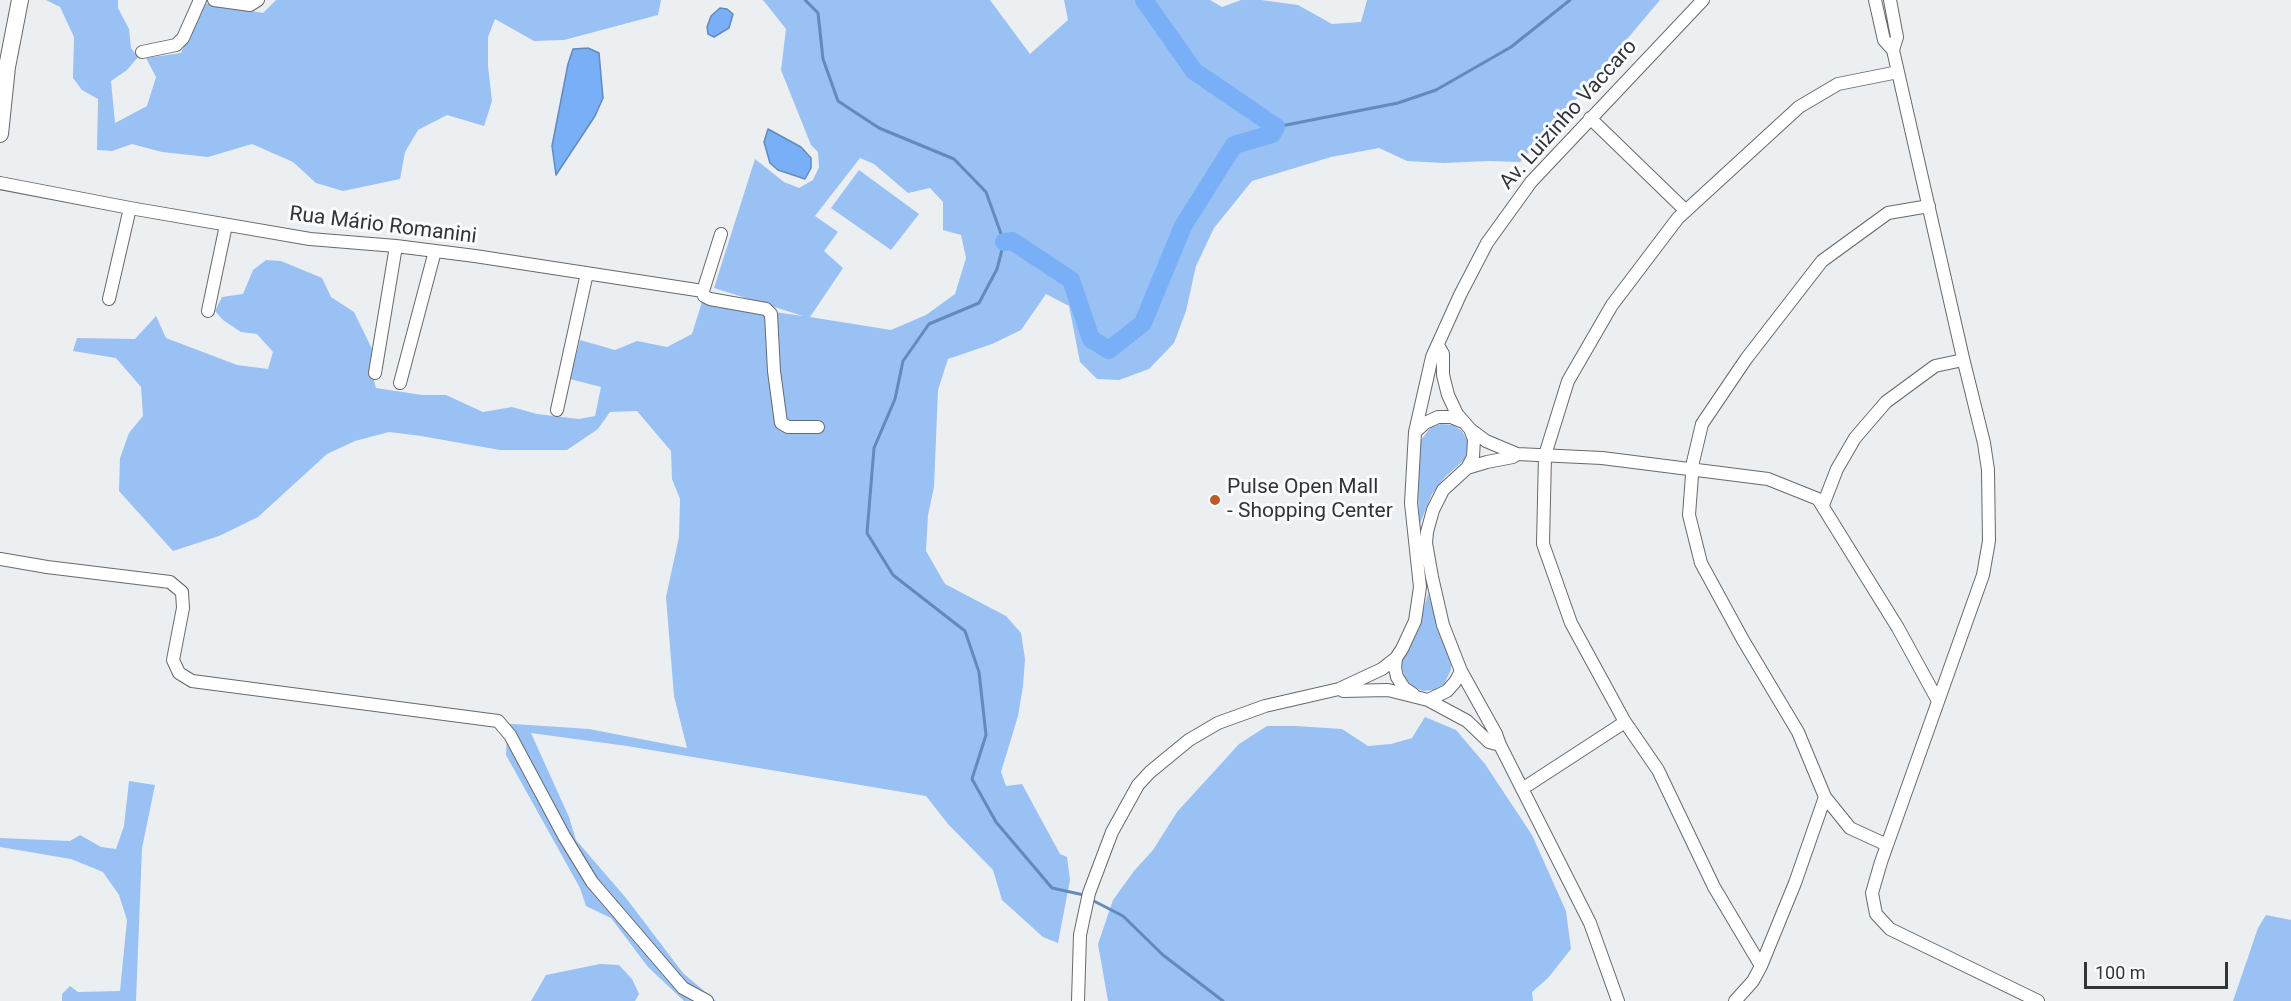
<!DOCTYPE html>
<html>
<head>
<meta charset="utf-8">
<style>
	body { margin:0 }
	#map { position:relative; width:2291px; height:1001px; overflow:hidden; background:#eceff2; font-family:Roboto,sans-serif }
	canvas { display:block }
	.scale { position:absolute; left:2084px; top:962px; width:144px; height:27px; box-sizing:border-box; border:3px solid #333435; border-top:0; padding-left:8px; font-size:18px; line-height:21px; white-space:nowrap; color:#333435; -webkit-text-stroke:4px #fafcff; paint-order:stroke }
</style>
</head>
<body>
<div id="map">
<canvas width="2291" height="1001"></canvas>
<div class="scale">100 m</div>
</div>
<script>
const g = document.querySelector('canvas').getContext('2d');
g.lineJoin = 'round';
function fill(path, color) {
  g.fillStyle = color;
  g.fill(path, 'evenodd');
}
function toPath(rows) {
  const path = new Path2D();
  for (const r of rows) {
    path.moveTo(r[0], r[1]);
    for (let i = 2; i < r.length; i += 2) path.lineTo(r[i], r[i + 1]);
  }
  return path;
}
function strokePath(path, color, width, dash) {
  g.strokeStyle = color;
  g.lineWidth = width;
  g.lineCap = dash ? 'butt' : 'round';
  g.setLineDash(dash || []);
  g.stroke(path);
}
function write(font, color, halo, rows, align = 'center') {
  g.font = font + ' Roboto,sans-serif';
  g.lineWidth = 6;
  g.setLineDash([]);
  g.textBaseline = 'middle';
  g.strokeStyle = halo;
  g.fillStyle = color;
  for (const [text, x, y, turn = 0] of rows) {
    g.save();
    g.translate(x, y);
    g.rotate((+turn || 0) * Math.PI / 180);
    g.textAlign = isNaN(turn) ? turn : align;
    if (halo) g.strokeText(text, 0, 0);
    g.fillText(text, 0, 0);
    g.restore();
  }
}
const green = toPath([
	[46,0,118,0,118,8,129,29,131,48,138,57,127,70,111,81,115,123,147,106,156,77,146,58,181,53,204,3,263,13,276,0,661,0,658,15,564,40,534,41,495,19,488,37,488,66,492,101,484,126,447,115,418,130,405,152,400,179,343,191,316,183,293,162,252,144,208,157,162,152,132,144,112,151,97,150,98,99,82,90,73,78,74,37,60,7],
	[763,0,990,0,1030,54,1068,20,1064,0,1210,0,1222,7,1241,0,1261,0,1298,5,1332,24,1361,22,1367,0,1660,0,1557,122,1520,162,1488,161,1444,163,1407,161,1379,148,1331,157,1252,181,1214,228,1196,266,1186,311,1174,343,1149,369,1119,380,1097,379,1080,362,1069,306,1046,294,1021,330,992,344,948,359,938,390,934,487,928,515,926,551,945,584,1006,616,1021,633,1025,659,1023,686,1018,716,1001,772,1006,786,1022,784,1060,854,1067,857,1070,880,1058,943,1043,937,1002,900,993,870,948,824,926,796,627,746,531,733,569,817,576,840,626,898,683,973,716,1001,684,1001,648,967,611,918,586,906,580,888,506,755,507,735,498,723,589,729,687,748,674,696,666,597,679,537,680,499,672,479,671,451,637,411,610,412,598,429,567,450,500,450,421,436,389,432,355,441,327,454,258,517,219,536,173,551,119,491,120,458,129,433,143,416,141,387,116,358,73,351,77,338,135,339,156,316,166,338,237,365,268,369,273,352,257,334,241,332,223,320,215,311,222,297,243,294,253,270,266,260,281,261,322,278,331,297,354,312,372,349,370,366,376,388,422,395,446,395,483,412,512,407,537,414,579,419,595,416,601,387,570,379,580,340,615,350,637,341,667,347,692,334,702,302,803,316,714,288,755,159,784,182,799,188,813,180,819,167,818,152,811,145,781,70,786,29],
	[860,158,874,164,908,193,930,188,943,202,943,230,961,235,966,258,955,294,926,315,891,330,810,317,843,268,824,251,838,232,815,216],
	[859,170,919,214,891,250,831,208],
	[1441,424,1453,425,1462,431,1467,440,1468,450,1464,460,1445,477,1432,494,1419,526,1418,486,1421,440,1431,427],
	[1428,593,1451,664,1451,670,1444,684,1434,690,1423,691,1413,687,1405,679,1401,662,1417,632],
	[1425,717,1456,730,1485,764,1532,835,1566,911,1571,949,1548,978,1532,992,1533,1001,1108,1001,1098,944,1113,900,1134,871,1153,850,1177,812,1239,744,1267,726,1295,726,1342,729,1368,746,1391,744,1412,738],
	[129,781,155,785,142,848,136,1001,62,1001,62,994,70,986,78,992,120,991,127,920,119,895,103,872,71,859,0,847,0,838,70,841,80,835,101,847,116,849,124,826],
	[2266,915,2291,920,2291,1001,2233,1001,2258,928],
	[600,964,619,965,632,979,639,994,635,1001,531,1001,546,975]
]);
const water = toPath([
	[720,8,727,9,733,14,729,28,714,37,708,34,707,27,711,16,720,8],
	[588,48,599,53,603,98,595,116,556,175,552,146,568,64,573,49,588,48],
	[768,129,801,147,811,158,811,168,805,179,778,170,770,163,764,142,768,129]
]);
const stream = toPath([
	[805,0,818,13,823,59,838,101,879,128,954,159,986,192,1004,242,997,269,979,303,929,324,903,361,895,399,874,448,867,533,893,575,965,631,979,672,986,735,972,779,996,822,1052,888,1084,895],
	[1276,127,1398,103,1436,90,1511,47,1570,0],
	[1090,899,1123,916,1163,955,1223,1001]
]);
const river = toPath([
	[1004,242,1012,241,1071,280,1091,339,1109,350,1143,323,1183,226,1234,145,1272,134,1276,127,1194,71,1144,0]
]);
const minor = toPath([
	[214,0,250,5,258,0],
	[1875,0,1884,40,1893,50,1963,358,1984,443,1988,470,1989,541,1983,575,1881,862,1872,893,1876,914,1890,929,2038,1001],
	[1890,0,1897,37,1893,50],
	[142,52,176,45,183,38,200,0],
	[1590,118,1686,211],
	[0,183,130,208,310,239,396,246,475,256,703,291,721,234],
	[703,291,704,296,710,299,766,309,771,314,774,371,781,423,788,427,818,427],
	[109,299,130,208],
	[208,311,226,225],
	[1439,347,1443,354,1443,375,1448,395,1457,414,1470,429,1474,439,1473,457,1467,468],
	[375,373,396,246],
	[400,383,435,251],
	[557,410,587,273],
	[1470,429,1486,441,1517,454,1602,458,1768,479,1818,499,1898,628,1938,701],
	[1415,432,1425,423,1438,417,1451,417,1463,422],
	[1517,454,1513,457,1487,462,1467,468,1443,490,1433,510,1427,532,1426,543,1432,577,1443,625,1461,671,1496,734,1500,745,1590,923,1618,1001],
	[1823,505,1837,469,1855,438,1886,402,1935,366,1963,360],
	[0,559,47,567,170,582,182,592,183,608,173,660,179,673,192,681,498,721,510,735,564,836,592,882,683,988,707,1001],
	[1396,658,1395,668,1397,677,1404,688,1413,694],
	[1343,691,1388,690,1428,700,1467,721,1489,742,1500,745],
	[1428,700,1447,691,1455,682,1461,671],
	[1522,789,1625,722],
	[1887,845,1850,828,1825,797,1798,732,1743,640,1701,563,1689,515,1693,462,1702,424,1746,359,1822,261,1888,213,1929,206],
	[1753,981,1761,966,1714,887,1658,770,1625,722,1571,623,1543,544,1545,455,1568,381,1612,305,1678,218,1799,107,1838,84,1898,72],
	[1078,1001,1080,935,1089,893,1112,832,1138,785,1150,772,1189,740,1218,723,1265,706,1339,689,1382,669,1396,658,1402,649,1415,621,1420,587,1411,503,1415,432,1432,357,1460,295,1487,243,1531,182,1703,0],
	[1735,1001,1753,981,1761,966,1795,883,1825,797]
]);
const major = toPath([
	[0,134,7,67,20,0]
]);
const markers = [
	[1215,500,6,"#be5926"]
];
const streetNames = [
	["Av. Luizinho Vaccaro",1569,115,-48],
	["Rua Mário Romanini",383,226,7]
];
const poiNames = [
	["Pulse Open Mall",1227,488],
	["- Shopping Center",1227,512]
];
fill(green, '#99c1f3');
fill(water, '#78aff6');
strokePath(water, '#638abc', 1.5);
strokePath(stream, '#638abc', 3);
strokePath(river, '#78aff6', 18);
strokePath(minor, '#67696c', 14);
strokePath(major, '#67696c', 18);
strokePath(minor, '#fff', 12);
strokePath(major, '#fff', 16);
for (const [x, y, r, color] of markers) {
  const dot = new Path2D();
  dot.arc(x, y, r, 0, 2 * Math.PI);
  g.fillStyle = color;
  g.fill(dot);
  strokePath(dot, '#fafcff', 2);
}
write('21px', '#333435', '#fafcff', streetNames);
write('21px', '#333435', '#fafcff', poiNames, 'left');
</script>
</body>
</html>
